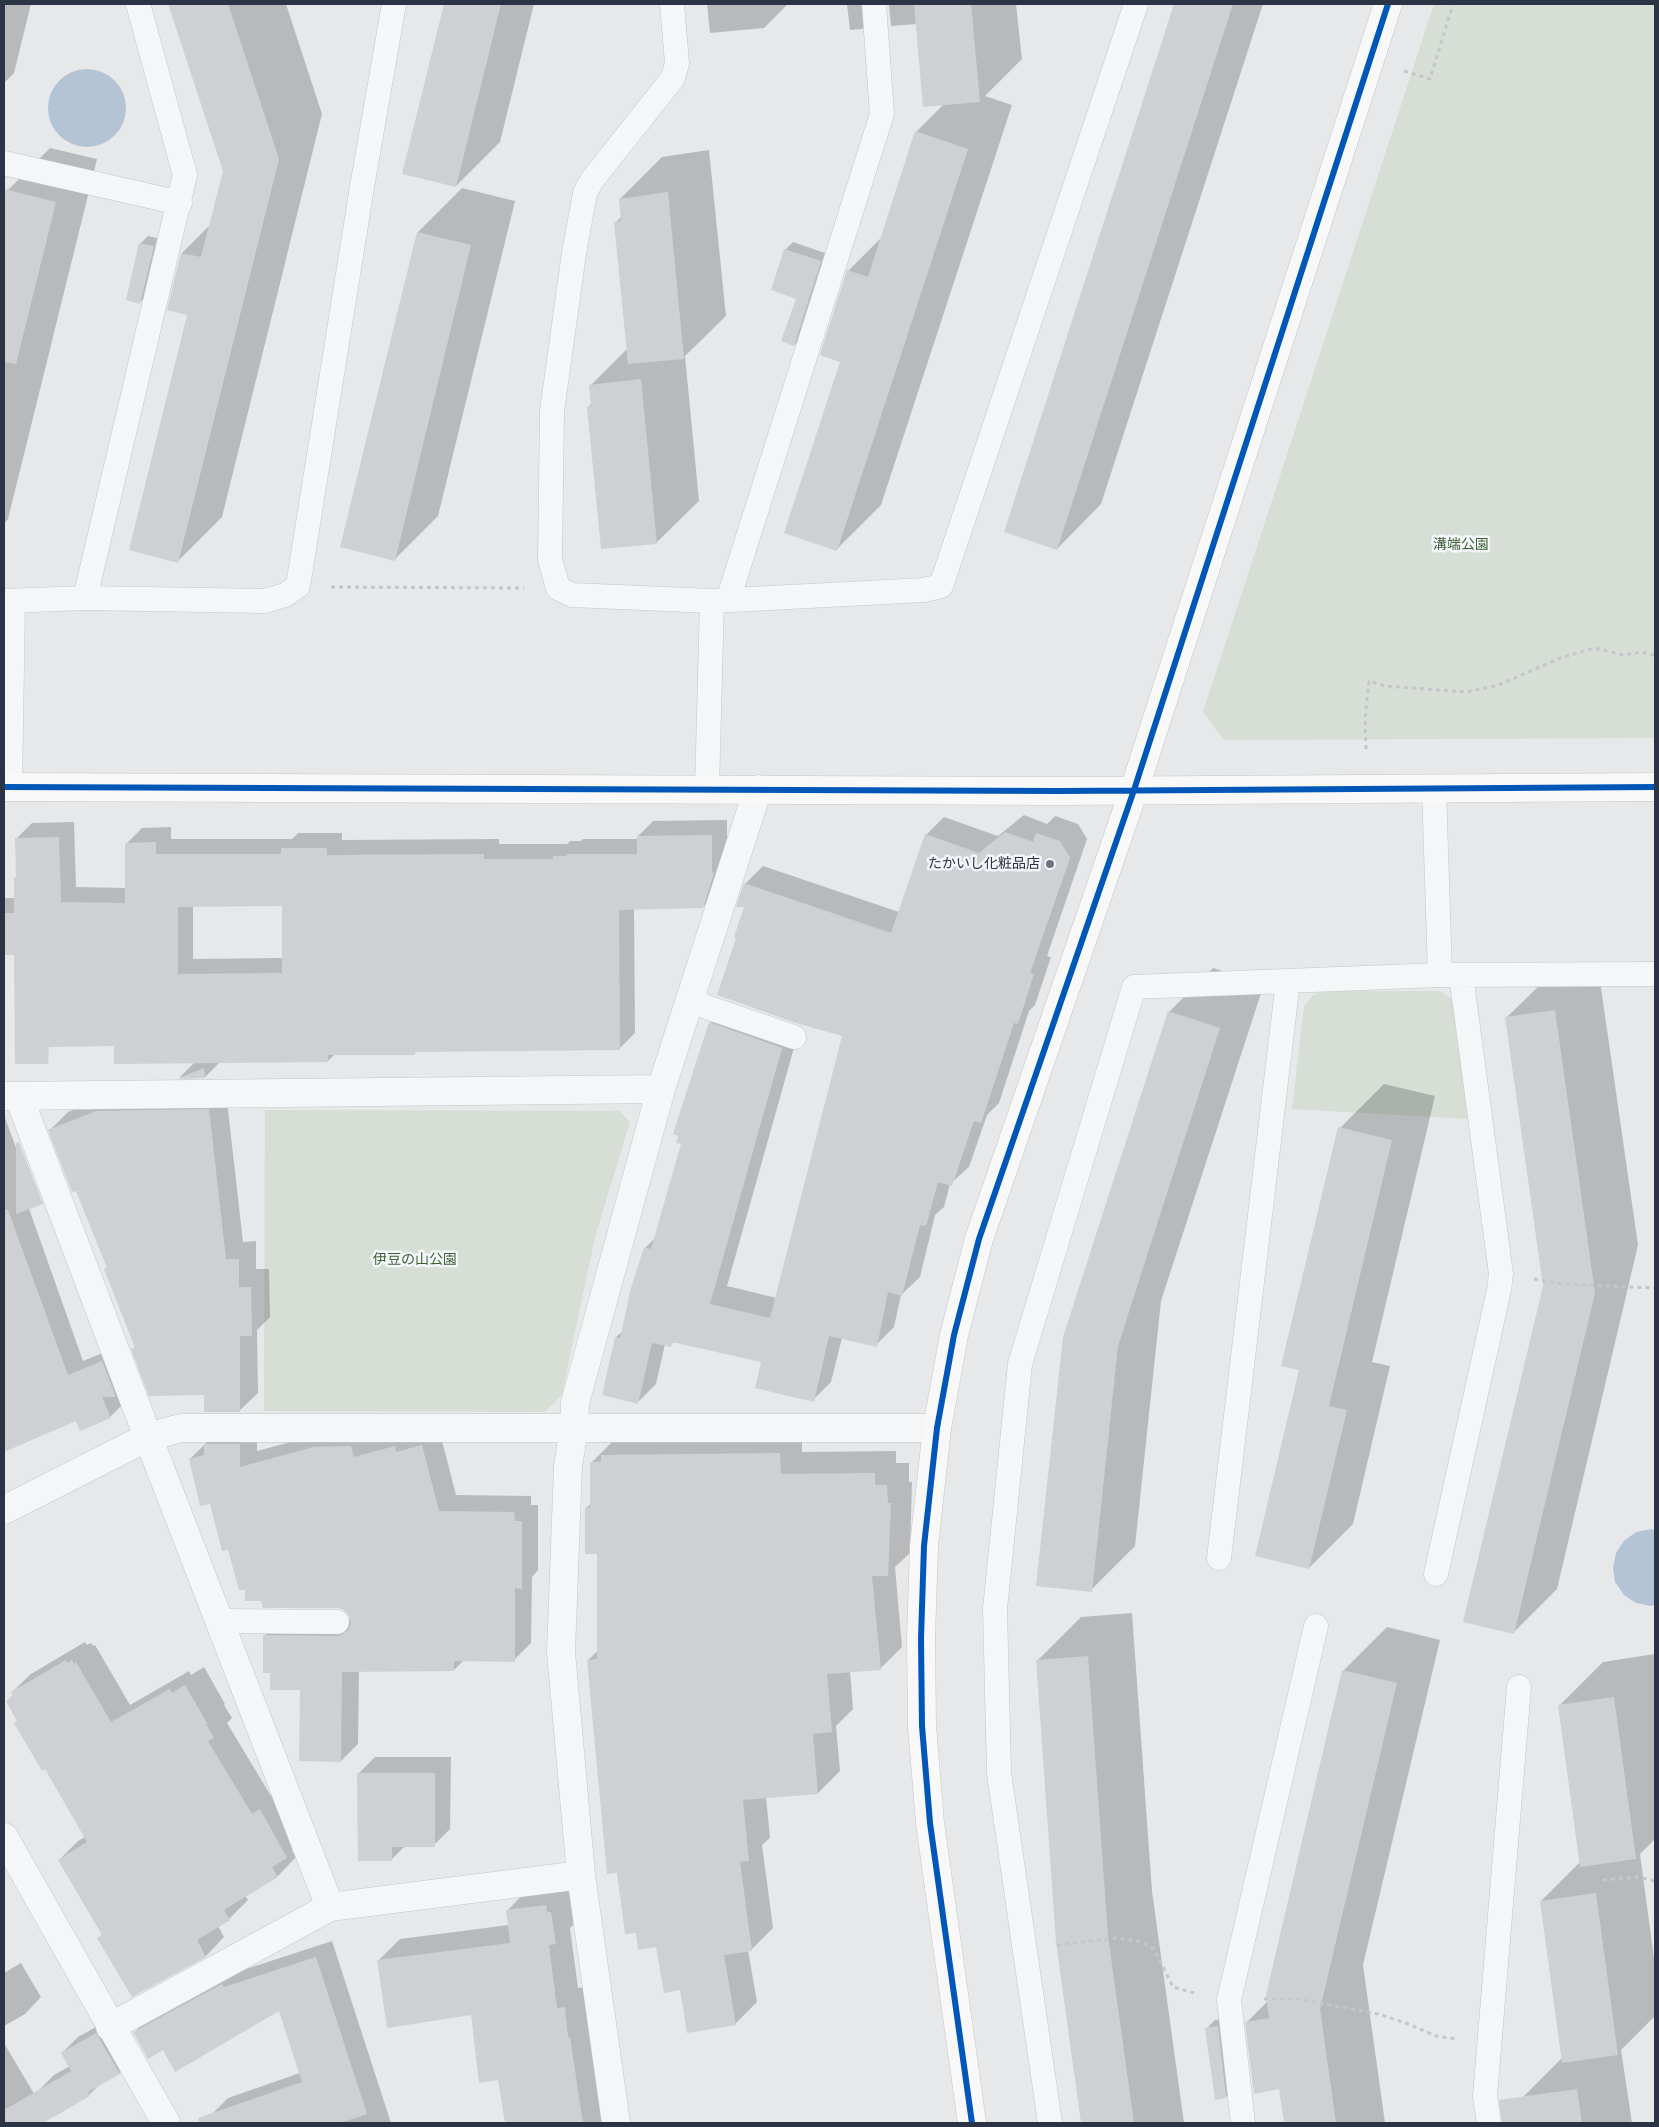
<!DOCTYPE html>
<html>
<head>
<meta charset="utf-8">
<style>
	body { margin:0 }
	#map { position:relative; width:1659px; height:2127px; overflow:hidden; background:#e6e8ea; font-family:Figtree,sans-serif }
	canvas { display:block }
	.frame { position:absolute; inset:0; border:5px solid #2b3445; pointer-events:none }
</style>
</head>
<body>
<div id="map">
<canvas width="1659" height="2127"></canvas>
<div class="frame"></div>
</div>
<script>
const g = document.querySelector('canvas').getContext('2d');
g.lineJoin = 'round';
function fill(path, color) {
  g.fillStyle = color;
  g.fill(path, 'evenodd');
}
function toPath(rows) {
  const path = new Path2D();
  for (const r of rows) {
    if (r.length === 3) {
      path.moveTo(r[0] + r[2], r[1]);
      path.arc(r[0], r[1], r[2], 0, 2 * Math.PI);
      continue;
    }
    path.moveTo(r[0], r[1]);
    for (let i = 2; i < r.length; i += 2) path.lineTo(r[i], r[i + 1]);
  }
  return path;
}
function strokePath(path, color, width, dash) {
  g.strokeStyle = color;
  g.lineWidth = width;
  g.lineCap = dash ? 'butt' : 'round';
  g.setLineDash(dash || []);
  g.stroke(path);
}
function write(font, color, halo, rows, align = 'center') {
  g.font = font + ' Figtree,"Noto Sans JP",sans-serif';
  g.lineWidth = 5;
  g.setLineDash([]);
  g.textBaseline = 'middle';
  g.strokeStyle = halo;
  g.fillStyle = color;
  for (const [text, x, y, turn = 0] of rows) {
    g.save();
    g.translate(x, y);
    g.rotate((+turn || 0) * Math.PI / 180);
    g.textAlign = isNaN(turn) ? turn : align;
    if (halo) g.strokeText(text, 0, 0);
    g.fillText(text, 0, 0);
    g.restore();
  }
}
const green = toPath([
	[1434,4,1655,4,1655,738,1224,740,1203,712],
	[1319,991,1440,991,1448,996,1454,1001,1469,1119,1292,1109,1304,1007,1310,998],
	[265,1110,619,1111,630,1122,595,1237,562,1394,545,1412,264,1411]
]);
const water = toPath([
	[87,108,39],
	[1651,1529,1655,1530,1655,1605,1651,1606,1636,1603,1624,1595,1615,1582,1613,1568,1616,1553,1624,1541,1636,1532]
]);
const shadow = toPath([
	[4,4,31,4,14,73,4,83],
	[170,4,286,4,322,114,222,517,178,561,189,314,182,253,211,224,224,171],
	[445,4,534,4,500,142,456,186,403,173],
	[707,4,788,4,764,28,710,33],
	[847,4,887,4,862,29,850,30],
	[889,4,1016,4,1022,59,985,96,1012,105,881,505,837,549,841,361,848,271,882,237,916,132,944,104,917,24,891,26],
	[1175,4,1263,4,1101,504,1057,549,1006,531],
	[50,148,97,159,8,519,4,524,4,205,8,190],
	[709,150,726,316,685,356,699,501,656,543,588,407,592,403,591,385,628,348,615,223,622,216,620,199,662,157],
	[462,188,515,201,438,516,394,560,418,232],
	[148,236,161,239,148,294,140,302,140,244],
	[793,242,828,254,802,337,794,345,798,298,785,250],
	[1024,815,1047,824,1055,816,1078,824,1087,839,1047,956,1051,957,1035,1005,1029,1011,999,1103,987,1115,969,1167,950,1184,944,1207,935,1215,920,1277,901,1295,894,1327,876,1345,842,1338,831,1382,813,1400,762,1361,675,1341,670,1345,665,1344,656,1384,638,1402,616,1337,623,1331,645,1248,656,1237,682,1144,710,1023,728,1005,799,1030,727,1286,777,1298,844,1035,738,937,745,906,745,884,763,866,899,912,926,835,944,817,998,836],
	[727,820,727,856,718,891,703,907,634,909,635,1033,619,1049,418,1050,414,1054,335,1054,328,1061,220,1062,205,1077,180,1077,195,1062,113,1063,128,1046,16,954,4,954,4,898,16,898,17,876,16,839,32,823,74,822,76,887,127,888,127,843,142,828,171,827,171,839,292,839,298,833,342,833,342,840,499,839,499,844,567,844,570,841,580,841,583,839,638,839,638,836,653,821],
	[193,905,283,905,283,958,193,959],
	[1598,967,1638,1245,1557,1589,1513,1633,1544,1286,1506,1018,1551,974],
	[1213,968,1264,984,1161,1301,1135,1546,1091,1590,1064,1337,1169,1012],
	[1384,1084,1435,1096,1372,1362,1390,1366,1353,1524,1309,1568,1300,1369,1340,1128],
	[226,1092,243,1242,256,1241,256,1269,269,1269,270,1317,257,1330,258,1393,239,1411,205,1394,133,1349,136,1346,105,1269,108,1267,76,1189,50,1130,68,1112,116,1093],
	[4,1115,34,1196,27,1203,83,1361,117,1347,125,1402,110,1417,77,1419,4,1451],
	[222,1427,257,1427,257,1451,332,1431,439,1429,456,1495,531,1496,531,1505,538,1505,538,1570,532,1577,531,1643,514,1660,464,1660,454,1670,359,1671,358,1744,341,1761,301,1689,272,1671,264,1636,281,1619,351,1619,345,1609,338,1607,262,1600,247,1589,211,1502,190,1459],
	[802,1432,802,1452,896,1451,896,1463,909,1463,909,1482,912,1482,910,1553,895,1567,902,1647,880,1669,850,1671,853,1709,836,1726,840,1771,818,1793,766,1797,770,1838,762,1845,773,1928,751,1950,748,1950,757,2002,735,2024,681,1989,657,1946,588,1660,599,1650,598,1552,586,1508,592,1503,592,1462,614,1440],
	[1132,1613,1152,1891,1184,2123,1083,2123,1057,1940,1037,1661,1081,1617],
	[1387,1627,1440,1640,1363,1965,1385,2123,1285,2123,1280,2088,1247,2022,1268,2001,1267,1995,1344,1670],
	[85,1642,87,1645,91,1643,93,1646,95,1645,130,1705,189,1671,191,1675,204,1667,225,1704,224,1705,232,1718,227,1723,271,1796,279,1791,305,1838,292,1851,296,1857,278,1876,245,1896,248,1900,229,1919,218,1926,224,1937,206,1956,133,1995,99,1938,103,1933,59,1860,78,1841,85,1837,7,1701,14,1694,12,1692,31,1674],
	[1655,1654,1655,1839,1640,1854,1655,1966,1655,2016,1621,2050,1632,2123,1527,2123,1523,2097,1563,2057,1541,1901,1581,1861,1559,1706,1603,1662],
	[375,1757,451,1757,450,1829,434,1845,406,1845,391,1860,359,1773],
	[567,1884,568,1891,572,1891,577,1921,570,1928,578,1988,586,1987,606,2123,507,2123,499,2079,472,2013,379,1960,400,1939,509,1925,507,1911,528,1889],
	[332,1941,391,2123,215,2123,212,2114,228,2098,300,2073,280,2009,163,2049,134,2033,150,2016,240,1971],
	[21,1963,41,1997,25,2014,4,2026,4,1973],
	[112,2018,136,2057,120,2073,99,2085,89,2095,38,2091,54,2075,70,2066,62,2053,78,2037],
	[1226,2019,1234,2089,1226,2097,1207,2028,1215,2020],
	[4,2043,43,2109,29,2123,4,2123]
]);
const building = toPath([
	[168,4,228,4,279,159,178,563,129,550,187,315,167,310,181,253,201,257,223,171],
	[444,4,501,4,456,187,402,174],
	[914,4,971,4,980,102,923,107],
	[1174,4,1233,4,1057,550,1004,532],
	[915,131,968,149,837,551,784,533,840,362,820,355,847,270,868,277],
	[4,189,56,202,16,364,4,362],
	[668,192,684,359,628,364,614,222,621,221,619,199],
	[417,232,471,245,395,561,340,547],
	[139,243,154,246,140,304,126,300],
	[784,249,821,261,794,346,781,341,796,299,771,290],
	[641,379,657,544,601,549,587,407,591,406,589,385],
	[1005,832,1033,842,1036,833,1060,841,1070,858,1030,973,1034,974,1018,1024,1014,1023,981,1123,974,1121,952,1186,938,1182,926,1226,920,1225,902,1296,888,1292,877,1347,829,1336,814,1402,755,1388,761,1362,672,1342,671,1347,652,1343,638,1404,602,1395,615,1337,620,1338,631,1288,644,1247,651,1249,681,1144,676,1143,678,1136,673,1134,709,1022,782,1048,710,1304,770,1318,842,1036,796,1023,717,995,736,938,734,937,744,907,736,907,744,883,891,933,925,834,979,853],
	[712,835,712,872,714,873,703,908,619,910,620,1050,415,1052,415,1055,328,1055,328,1062,114,1064,114,1046,49,1047,48,1064,15,1064,14,955,4,955,4,913,14,913,14,877,16,877,15,838,59,837,61,902,125,903,125,843,156,842,156,854,281,854,281,848,327,848,327,855,484,854,484,859,553,859,553,856,567,856,566,854,637,854,637,836],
	[282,906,282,973,178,974,178,907],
	[1555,1010,1595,1293,1514,1634,1463,1622,1543,1286,1505,1017],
	[1168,1011,1220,1028,1118,1346,1092,1592,1036,1586,1063,1337],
	[204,1068,205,1078,177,1079],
	[209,1109,226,1259,239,1259,239,1287,251,1287,252,1336,240,1336,240,1412,204,1412,204,1395,149,1396,131,1349,135,1348,104,1269,107,1268,76,1191,72,1192,48,1130,96,1111],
	[1338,1127,1392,1140,1329,1406,1347,1410,1309,1569,1255,1556,1299,1370,1281,1366],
	[19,1142,43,1204,16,1214,16,1143],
	[4,1210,8,1210,68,1375,102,1361,116,1397,102,1397,111,1418,80,1431,76,1421,4,1452],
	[204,1444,240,1444,240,1467,314,1447,351,1446,354,1457,395,1446,396,1452,422,1445,439,1511,514,1512,515,1521,522,1521,522,1589,515,1588,515,1662,454,1661,454,1671,342,1672,341,1762,299,1761,300,1690,270,1690,270,1673,263,1673,263,1635,337,1636,343,1634,349,1629,351,1623,349,1616,344,1610,338,1608,263,1608,261,1601,245,1601,245,1590,239,1590,228,1550,222,1551,210,1504,200,1506,189,1459,204,1455],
	[780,1453,781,1474,875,1473,875,1485,887,1485,888,1503,891,1503,888,1576,872,1576,881,1670,827,1674,832,1732,813,1734,818,1794,743,1800,749,1861,740,1862,752,1951,724,1955,736,2025,687,2033,680,1990,664,1993,656,1947,638,1950,636,1933,625,1934,617,1873,607,1874,587,1660,597,1659,597,1554,585,1554,585,1508,590,1508,590,1462,601,1462,601,1455],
	[1088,1656,1108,1936,1134,2123,1081,2123,1056,1942,1036,1660],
	[66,1660,68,1663,72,1660,74,1664,76,1662,111,1722,170,1689,172,1693,185,1685,207,1723,206,1724,214,1738,208,1741,252,1814,260,1809,287,1858,272,1867,278,1877,224,1910,230,1920,197,1940,206,1957,132,1997,97,1938,102,1935,58,1860,87,1842,45,1769,42,1771,14,1723,17,1721,6,1701,13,1696,11,1692],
	[1342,1670,1397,1683,1320,2009,1336,2123,1284,2123,1279,2089,1254,2094,1245,2022,1269,2018,1266,1995],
	[1614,1697,1636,1859,1580,1867,1558,1705],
	[357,1773,435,1773,435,1847,392,1847,392,1861,358,1861],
	[1596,1893,1618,2055,1562,2063,1540,1901],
	[546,1905,547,1912,551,1912,556,1944,549,1945,557,2008,565,2007,568,2037,570,2037,583,2123,505,2123,498,2080,479,2083,471,2015,387,2028,377,1960,510,1943,506,1910],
	[316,1957,367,2114,340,2123,199,2123,198,2118,302,2082,279,2011,175,2072,163,2050,148,2059,133,2032,222,1984,224,1987],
	[1218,2026,1226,2098,1215,2100,1205,2028],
	[96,2033,120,2074,88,2092,90,2096,43,2123,4,2123,4,2110,71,2071,61,2053],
	[1577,2089,1582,2123,1502,2123,1499,2100]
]);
const path = toPath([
	[1404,71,1430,79,1453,4],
	[331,587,524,588],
	[1366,749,1365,720,1369,681,1385,686,1467,692,1499,685,1560,658,1595,648,1623,655,1642,652,1655,655],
	[1534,1279,1563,1284,1655,1288],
	[1603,1880,1637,1877,1652,1880,1655,1883],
	[1057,1945,1117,1938,1142,1942,1154,1949,1173,1987,1198,1994],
	[1264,1999,1298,1999,1378,2014,1406,2023,1436,2036,1457,2039]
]);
const lane = toPath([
	[672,4,677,63,673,78,592,180,585,193,574,253,552,411,550,559,558,588,572,595,712,601,924,590,941,586,1136,4],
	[4,163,180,203],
	[85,598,185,175,138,4],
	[728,600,882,114,874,4],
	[4,601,85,598,265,601,285,595,298,586,362,187,394,4],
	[10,787,13,602],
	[1434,788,1440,975,1655,974],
	[707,789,712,601],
	[689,1001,794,1037],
	[1219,1558,1288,981],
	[1436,1574,1499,1290,1501,1274,1461,975],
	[220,1621,337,1622],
	[1050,2123,999,1773,995,1609,1020,1364,1134,987,1440,975],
	[1243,2123,1229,2000,1316,1626],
	[1489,2123,1485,2096,1519,1687]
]);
const street = toPath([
	[4,1096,661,1089],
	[19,1097,148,1437,330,1907],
	[4,1510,148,1437,181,1428,937,1428],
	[4,1837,166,2123],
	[110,2027,330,1907,581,1875],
	[616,2123,581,1875,561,1652,568,1466,574,1428,575,1403,661,1089,758,789]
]);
const secondary = toPath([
	[4,787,1060,791,1655,787],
	[972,2123,930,1823,922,1726,921,1638,924,1546,937,1428,954,1335,979,1239,1134,790,1388,4]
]);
const cycleway = toPath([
	[4,787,1060,791,1655,787],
	[972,2123,930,1823,922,1726,921,1638,924,1546,937,1428,954,1335,979,1239,1134,790,1388,4]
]);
const markers = [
	[1050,864,5,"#6c737f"]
];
const parkNames = [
	["溝端公園",1461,545],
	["伊豆の山公園",415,1260]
];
const poiNames = [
	["たかいし化粧品店",1040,864]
];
fill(green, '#d6ded6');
fill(water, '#b4c4d5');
fill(shadow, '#0003');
fill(building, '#ced0d3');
strokePath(lane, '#c4c6c8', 25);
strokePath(street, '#c4c6c8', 29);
strokePath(secondary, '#c4c6c8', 29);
strokePath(path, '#c5c6ca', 3, [4, 4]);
strokePath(lane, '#f5f6f7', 24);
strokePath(street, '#f5f6f7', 28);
strokePath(secondary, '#f8f8f8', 28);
strokePath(cycleway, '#0057b8', 6);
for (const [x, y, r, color] of markers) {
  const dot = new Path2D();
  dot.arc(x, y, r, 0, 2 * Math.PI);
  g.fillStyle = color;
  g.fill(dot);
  strokePath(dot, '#f4f6f9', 2);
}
write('14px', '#3f6138', '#f4f6f9', parkNames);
write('14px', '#2b3445', '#f4f6f9', poiNames, 'right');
</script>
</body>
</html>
